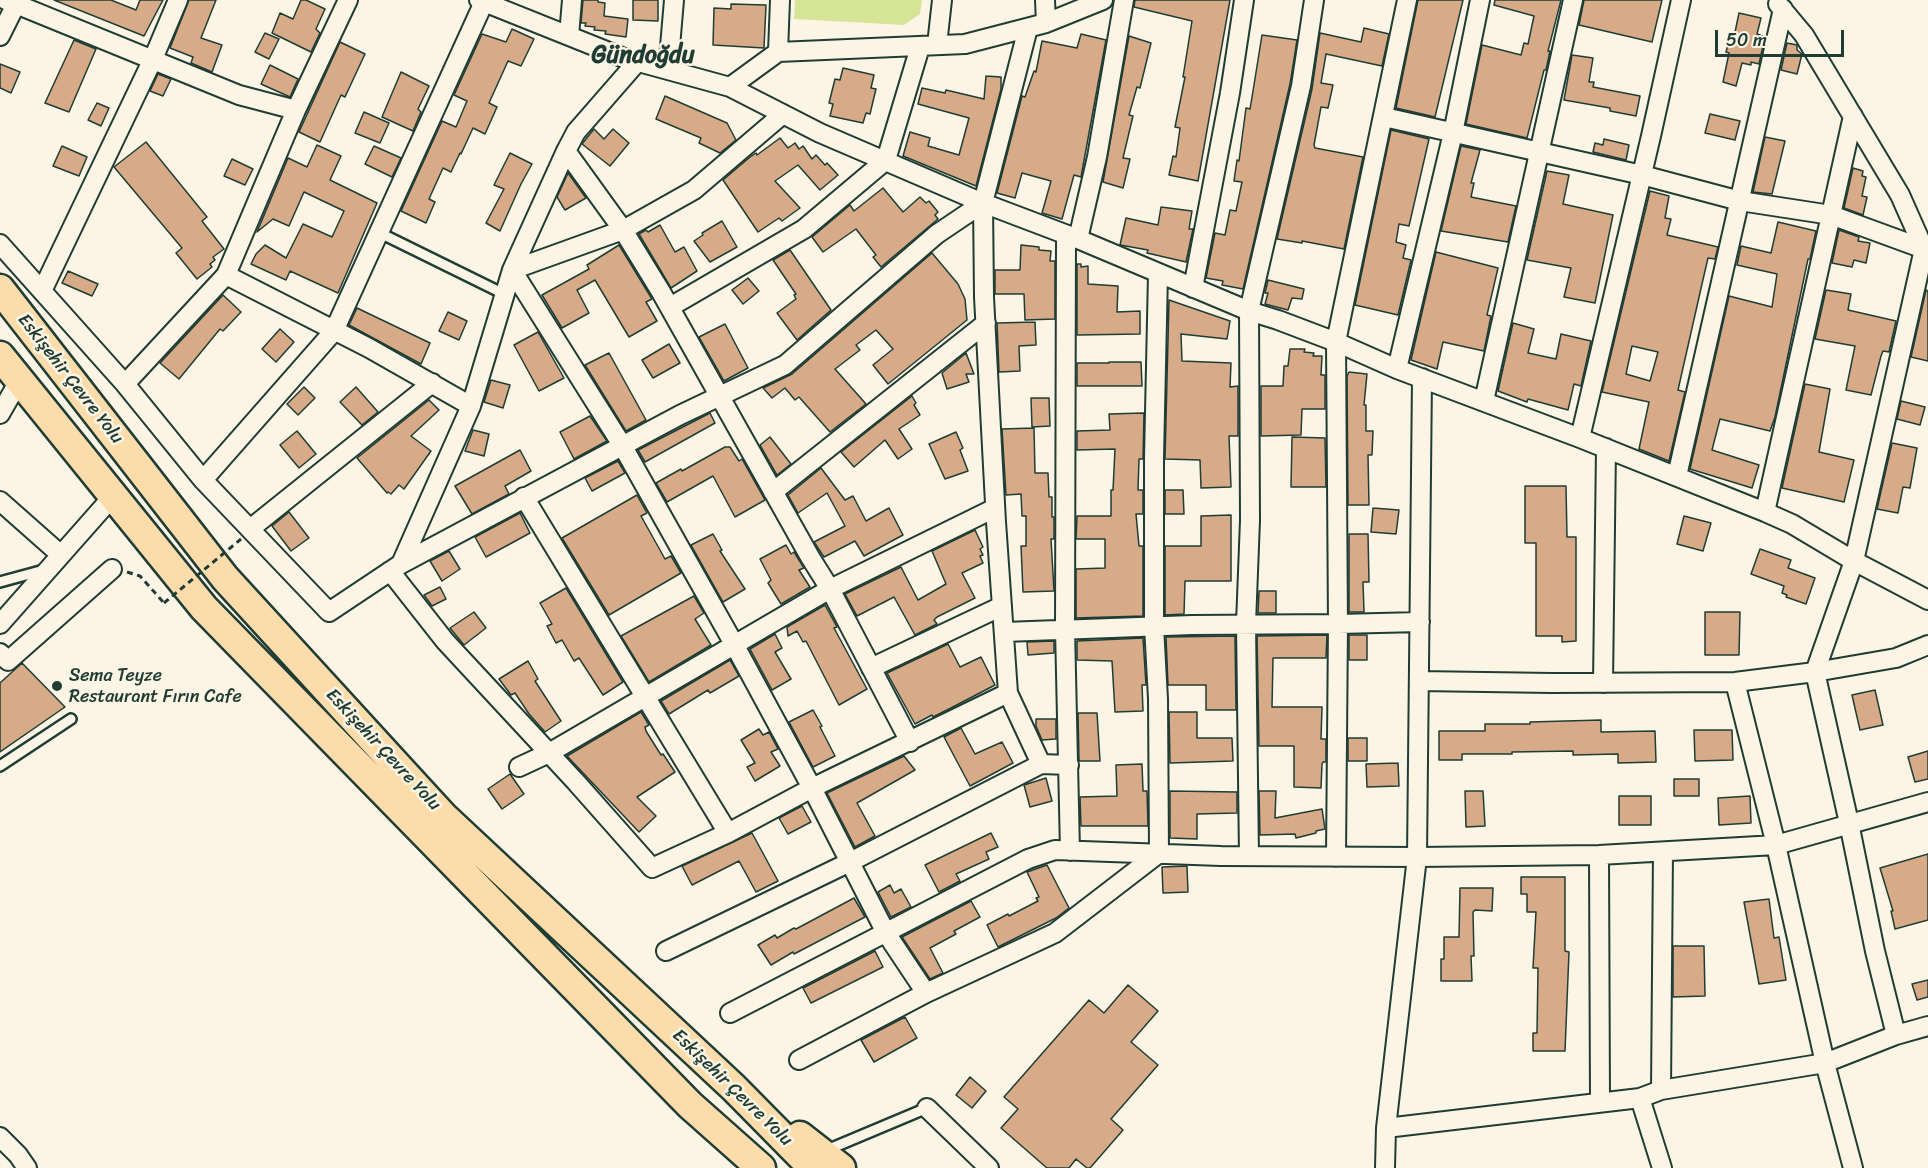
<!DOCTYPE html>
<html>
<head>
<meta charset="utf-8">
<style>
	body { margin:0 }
	#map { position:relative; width:1928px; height:1168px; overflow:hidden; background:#fcf5e5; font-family:Sriracha,sans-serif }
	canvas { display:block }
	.scale { position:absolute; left:1715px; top:30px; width:129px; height:27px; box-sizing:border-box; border:3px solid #1f3d34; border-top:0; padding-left:8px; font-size:18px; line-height:21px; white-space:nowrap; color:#1f3d34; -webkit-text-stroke:4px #fcf5e5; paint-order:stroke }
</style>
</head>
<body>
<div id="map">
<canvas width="1928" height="1168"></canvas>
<div class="scale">50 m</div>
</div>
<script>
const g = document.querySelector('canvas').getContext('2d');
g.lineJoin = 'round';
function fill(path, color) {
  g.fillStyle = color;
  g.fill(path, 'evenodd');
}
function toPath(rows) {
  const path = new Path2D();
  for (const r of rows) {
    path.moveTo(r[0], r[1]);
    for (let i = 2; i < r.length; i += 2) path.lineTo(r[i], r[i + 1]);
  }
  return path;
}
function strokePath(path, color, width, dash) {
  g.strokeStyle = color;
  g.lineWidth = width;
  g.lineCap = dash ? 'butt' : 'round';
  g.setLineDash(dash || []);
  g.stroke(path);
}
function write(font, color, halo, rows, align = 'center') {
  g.font = font + ' Sriracha,sans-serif';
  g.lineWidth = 5;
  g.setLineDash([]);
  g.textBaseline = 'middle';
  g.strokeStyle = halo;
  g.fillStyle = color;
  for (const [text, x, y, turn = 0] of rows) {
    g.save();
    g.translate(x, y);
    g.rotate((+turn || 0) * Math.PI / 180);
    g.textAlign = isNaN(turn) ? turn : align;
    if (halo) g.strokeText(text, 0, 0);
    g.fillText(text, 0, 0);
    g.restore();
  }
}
const green = toPath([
	[795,0,922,0,920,14,904,25,794,19]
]);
const building = toPath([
	[54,0,111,0,136,10,140,0,163,0,144,36,54,0],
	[189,0,216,0,201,38,222,45,212,72,191,63,193,57,170,48,189,0],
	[301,0,306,0,325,9,316,29,320,33,311,52,272,33,280,13,293,19,301,0],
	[583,0,598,0,598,2,605,3,604,16,628,19,626,37,605,34,606,31,594,30,595,27,585,26,586,23,581,23,583,0],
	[633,0,658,0,658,21,633,20,633,0],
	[1135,0,1230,0,1198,181,1169,175,1173,156,1176,157,1180,128,1175,127,1185,77,1183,77,1192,21,1134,7,1135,0],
	[1418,0,1463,0,1435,117,1396,108,1418,0],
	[1495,0,1561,0,1548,51,1550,51,1546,70,1544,70,1527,138,1466,124,1482,45,1521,55,1524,43,1528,44,1534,16,1494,5,1495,0],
	[1584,0,1662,0,1652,42,1579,25,1584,0],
	[731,4,766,5,764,48,713,45,714,8,731,9,731,4],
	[1739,13,1761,18,1757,34,1765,37,1759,64,1751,62,1751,65,1742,63,1736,86,1723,82,1729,53,1726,52,1730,36,1734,37,1739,13],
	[1364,28,1389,34,1382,66,1326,54,1321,83,1333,85,1328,108,1321,107,1314,145,1315,148,1363,157,1344,249,1302,241,1302,243,1277,239,1312,89,1320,33,1361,42,1364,28],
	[512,29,534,39,521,66,508,61,489,103,497,107,485,134,473,128,461,154,460,153,451,172,443,168,429,199,435,202,426,223,401,211,442,121,456,127,467,101,454,95,482,34,506,42,512,29],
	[265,33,279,39,269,59,255,52,265,33],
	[1081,34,1106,40,1081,177,1074,175,1062,219,1042,213,1051,181,1022,173,1015,198,997,193,1022,96,1025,97,1034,71,1036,72,1042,41,1077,48,1081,34],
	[1262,35,1297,40,1290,84,1243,289,1222,285,1223,281,1206,278,1215,233,1225,235,1230,210,1236,211,1242,182,1234,181,1237,160,1239,161,1246,108,1250,109,1253,91,1262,35],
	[1129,36,1151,43,1140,88,1137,87,1129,115,1133,116,1123,158,1130,159,1123,188,1103,182,1129,36],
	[74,40,96,49,69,112,45,103,74,40],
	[340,42,365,54,345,97,341,95,320,142,299,132,340,42],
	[1787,43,1797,45,1797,50,1802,54,1797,74,1781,70,1787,43],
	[1572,55,1593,58,1589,82,1594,82,1593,87,1640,96,1636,116,1610,111,1610,108,1564,100,1572,55],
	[0,64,20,72,11,93,0,88,0,64],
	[270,65,298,79,290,97,261,84,270,65],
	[843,68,874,75,871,88,876,89,870,114,866,113,863,123,830,116,833,104,829,103,835,79,840,80,843,68],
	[401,72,429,86,418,109,421,112,413,131,382,117,401,72],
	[158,74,171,79,163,96,150,91,158,74],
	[986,76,1001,77,1001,89,976,186,903,156,910,132,930,138,928,146,959,155,969,118,918,104,922,88,945,93,946,90,984,99,986,76],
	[665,96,727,123,736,140,720,153,699,143,701,138,656,119,665,96],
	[97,103,109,108,101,126,88,120,97,103],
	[364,112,389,123,380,143,355,133,364,112],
	[1710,114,1740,121,1735,140,1705,133,1710,114],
	[594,129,604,139,613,129,629,143,610,166,582,144,594,129],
	[1391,130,1429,139,1409,226,1399,224,1396,242,1406,245,1403,258,1411,260,1398,315,1355,305,1391,130],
	[1765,137,1785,141,1772,194,1753,192,1765,137],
	[780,138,788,148,795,143,799,149,803,146,812,159,816,155,825,165,827,163,838,175,820,190,798,165,775,181,800,208,782,221,779,218,758,232,723,180,750,157,756,153,757,155,780,138],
	[1604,139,1629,145,1626,160,1593,152,1595,143,1603,145,1604,139],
	[146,142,207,217,202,221,224,249,213,257,215,260,210,264,212,267,197,279,176,253,182,248,114,167,146,142],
	[317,145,341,156,330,180,377,203,338,293,290,271,286,280,251,264,256,254,265,245,286,258,303,224,332,237,344,211,304,192,289,226,273,219,257,232,288,158,307,167,317,145],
	[62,146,87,157,79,176,53,166,62,146],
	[374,146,401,158,392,177,365,164,374,146],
	[1461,146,1480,150,1471,183,1474,183,1471,197,1516,206,1508,242,1441,231,1461,146],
	[510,153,532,164,521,184,500,231,486,223,504,189,494,185,510,153],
	[232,159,253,169,245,185,224,176,232,159],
	[1853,168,1863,171,1862,176,1866,177,1862,196,1867,197,1863,215,1844,208,1853,168],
	[1547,171,1569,175,1563,204,1613,215,1595,303,1564,297,1571,268,1527,260,1547,171],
	[568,173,586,198,565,210,557,197,568,173],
	[883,188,903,212,920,197,926,203,929,201,938,212,935,215,938,219,881,267,873,257,876,255,856,229,823,252,812,237,850,205,854,211,883,188],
	[1650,191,1669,196,1665,218,1671,219,1667,235,1718,247,1715,259,1708,258,1702,284,1678,390,1685,392,1669,461,1639,449,1649,402,1602,392,1650,191],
	[1632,346,1658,352,1650,381,1626,374,1632,346],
	[1161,207,1192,211,1189,229,1193,229,1186,262,1147,253,1148,250,1120,245,1126,218,1158,225,1161,207],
	[722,221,737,247,710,262,694,241,703,235,702,233,722,221],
	[1778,222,1816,231,1810,259,1808,259,1775,417,1770,431,1720,419,1712,450,1759,465,1752,488,1690,469,1729,296,1772,307,1777,274,1737,265,1741,246,1771,253,1778,222],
	[660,225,675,252,684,247,697,271,671,288,639,234,646,230,648,232,660,225],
	[1839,230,1859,237,1858,241,1870,243,1866,263,1854,260,1852,267,1832,263,1839,230],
	[619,245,652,299,646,302,657,321,629,337,595,280,577,290,589,313,562,328,542,295,589,269,587,265,619,245],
	[1021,245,1039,247,1039,250,1051,251,1050,261,1055,261,1055,319,1025,320,1024,294,995,294,995,270,1020,270,1021,245],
	[790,250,831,310,797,340,777,313,796,299,794,295,796,294,773,260,790,250],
	[1436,252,1498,268,1487,315,1491,316,1484,351,1443,342,1437,369,1411,360,1436,252],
	[932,253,958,284,965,299,967,320,888,384,873,365,893,349,876,330,856,345,860,350,835,369,866,404,830,432,799,397,795,400,785,388,772,398,763,388,792,374,932,253],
	[1077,264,1081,264,1081,267,1088,266,1088,284,1118,286,1117,312,1140,311,1140,334,1077,335,1077,264],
	[68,271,98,284,92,296,62,283,68,271],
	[748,278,759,291,743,304,732,290,748,278],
	[1268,280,1304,289,1302,299,1292,298,1288,310,1265,304,1268,293,1265,293,1268,280],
	[1826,290,1851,294,1848,310,1896,321,1889,352,1883,351,1881,356,1871,395,1846,390,1855,346,1815,339,1826,290],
	[1926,290,1928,291,1928,361,1911,357,1926,290],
	[223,295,241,312,223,331,220,329,179,379,160,363,223,295],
	[1169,300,1230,321,1227,339,1181,334,1182,361,1231,363,1230,387,1238,386,1238,436,1229,436,1231,487,1201,488,1200,460,1165,459,1169,300],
	[357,308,430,343,421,364,349,325,357,308],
	[448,312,467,321,459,340,439,331,448,312],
	[1035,322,1036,345,1019,346,1020,371,999,372,997,323,1035,322],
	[1513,323,1534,329,1528,353,1556,359,1561,334,1591,341,1581,386,1574,384,1568,410,1528,399,1527,402,1498,391,1513,323],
	[725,324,748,368,724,381,699,337,725,324],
	[280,329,294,342,276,362,262,349,280,329],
	[538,332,564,378,539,391,514,345,538,332],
	[669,344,680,363,653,378,642,360,669,344],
	[1290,349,1305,349,1304,352,1314,353,1313,356,1322,356,1321,375,1325,375,1325,409,1302,409,1301,435,1261,436,1261,386,1283,386,1284,366,1288,366,1290,349],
	[609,353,646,420,626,431,585,365,609,353],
	[966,353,974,374,966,374,969,382,947,389,942,373,966,353],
	[1109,362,1141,362,1142,386,1077,386,1077,363,1109,363,1109,362],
	[1349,372,1367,374,1364,405,1366,405,1366,431,1373,431,1372,455,1368,455,1369,505,1348,505,1347,376,1349,372],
	[491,380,510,385,503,408,484,402,491,380],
	[1805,384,1830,389,1819,452,1854,460,1844,502,1782,488,1805,384],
	[304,387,315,398,298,415,287,404,304,387],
	[356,387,378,412,362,425,340,402,356,387],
	[912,396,916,403,914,405,920,415,899,429,912,449,898,459,885,440,854,467,841,452,912,396],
	[1031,398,1049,398,1050,426,1032,427,1031,398],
	[429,400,439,410,411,436,431,451,404,489,399,485,391,494,388,492,387,493,357,458,429,400],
	[1901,401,1925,407,1920,425,1897,419,1901,401],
	[710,413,715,423,645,462,638,450,710,413],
	[1144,413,1143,459,1139,459,1138,490,1143,490,1143,514,1136,514,1139,546,1143,546,1143,616,1076,618,1076,569,1105,568,1105,539,1076,539,1077,516,1111,516,1111,490,1113,490,1115,449,1077,450,1077,431,1110,430,1109,414,1144,413],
	[590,416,607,441,574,459,560,432,590,416],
	[1034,428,1035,473,1048,473,1049,497,1052,497,1052,517,1054,517,1054,539,1051,539,1054,591,1023,592,1021,546,1026,546,1026,516,1022,516,1021,494,1006,495,1002,429,1034,428],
	[473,430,489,434,484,456,465,451,473,430],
	[297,431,316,454,299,468,280,445,297,431],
	[956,432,963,448,960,450,968,471,945,479,929,444,956,432],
	[770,437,791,464,777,475,760,445,770,437],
	[1292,437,1325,438,1326,487,1291,487,1292,437],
	[1892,443,1917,448,1910,488,1903,487,1898,513,1877,509,1892,443],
	[725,447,730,447,739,461,742,459,765,500,735,517,713,476,667,502,656,483,681,469,682,471,725,447],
	[520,450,531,471,505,486,509,494,472,514,455,486,520,450],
	[618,461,625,473,592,491,585,478,618,461],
	[821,468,845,500,853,496,866,521,889,508,903,535,864,556,855,541,824,557,814,542,845,526,827,493,798,513,788,495,821,468],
	[1525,486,1566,486,1567,537,1576,537,1576,641,1562,642,1562,636,1536,636,1536,543,1525,543,1525,486],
	[1165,490,1183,490,1184,514,1165,514,1165,490],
	[637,495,647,513,641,516,665,559,671,556,681,573,609,615,562,538,637,495],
	[1373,508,1399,510,1396,534,1371,532,1373,508],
	[289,512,309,538,291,551,272,526,289,512],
	[520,513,530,533,486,557,475,537,520,513],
	[1231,515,1231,581,1185,581,1184,614,1165,615,1165,546,1201,546,1201,516,1231,515],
	[1684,516,1711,523,1703,551,1677,544,1684,516],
	[975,530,983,547,980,549,983,555,980,556,983,563,962,573,975,598,937,617,934,620,937,624,915,635,894,597,857,616,845,594,901,567,918,600,946,584,932,551,975,530],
	[713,534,722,550,720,551,745,589,723,602,691,545,713,534],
	[1349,534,1368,534,1369,582,1363,582,1364,612,1349,612,1349,534],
	[786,545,791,554,794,552,804,568,799,570,810,587,781,604,768,583,771,580,760,559,786,545],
	[1760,549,1791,560,1788,568,1815,578,1806,604,1786,597,1787,595,1782,593,1784,586,1751,574,1760,549],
	[449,551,460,569,442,581,430,561,449,551],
	[440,587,446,599,432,606,424,595,440,587],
	[566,588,623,682,603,695,579,658,574,661,562,640,556,643,547,626,552,624,540,603,566,588],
	[1259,591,1276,591,1276,613,1258,613,1259,591],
	[694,596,704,613,695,619,711,645,649,682,621,636,694,596],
	[825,605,837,627,834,628,867,689,839,705,806,641,803,642,797,631,788,636,787,627,825,605],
	[474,612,486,628,464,645,450,628,474,612],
	[1705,612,1740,612,1739,655,1705,655,1705,612],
	[775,634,782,648,775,652,791,679,772,690,750,649,775,634],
	[1327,635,1326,658,1273,658,1272,707,1322,707,1321,739,1326,739,1326,762,1323,762,1322,764,1321,788,1294,787,1294,746,1259,746,1257,636,1327,635],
	[1349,635,1367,635,1367,660,1349,660,1349,635],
	[1235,636,1236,710,1206,710,1206,685,1168,685,1166,637,1235,636],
	[1143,638,1146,685,1142,685,1143,711,1115,712,1112,661,1077,660,1077,641,1143,638],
	[1054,641,1054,653,1028,655,1027,642,1054,641],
	[948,644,960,667,981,657,995,685,951,708,933,717,932,715,915,724,887,673,948,644],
	[730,660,739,676,710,693,708,690,669,714,661,701,730,660],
	[528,661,538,679,535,681,561,721,545,732,529,714,515,693,511,695,499,679,528,661],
	[22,663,65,707,0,752,0,683,22,663],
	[1875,690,1883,725,1860,730,1852,695,1875,690],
	[813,710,822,726,820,727,835,756,813,767,789,722,813,710],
	[641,712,649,725,645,727,646,731,661,755,663,754,675,772,637,797,656,816,639,832,567,756,641,712],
	[1169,712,1197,712,1197,738,1232,738,1233,761,1170,763,1169,712],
	[1078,713,1097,713,1100,761,1079,761,1078,713],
	[1036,719,1056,719,1056,739,1042,740,1036,726,1036,719],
	[1601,720,1601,732,1655,731,1656,762,1618,763,1618,754,1573,755,1573,751,1512,752,1512,754,1462,754,1462,760,1439,760,1439,731,1485,731,1485,724,1530,724,1530,722,1601,720],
	[961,728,975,754,1002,742,1013,763,970,786,944,737,961,728],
	[759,729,763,735,769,732,778,749,771,752,780,766,755,781,747,767,755,763,741,740,759,729],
	[1694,730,1732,730,1733,760,1695,761,1694,730],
	[1348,738,1367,738,1367,761,1348,761,1348,738],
	[1928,751,1928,779,1915,782,1908,757,1928,751],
	[904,756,915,770,857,803,875,836,855,847,827,793,904,756],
	[1398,763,1399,786,1367,787,1366,764,1398,763],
	[1142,764,1143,791,1147,791,1148,826,1081,826,1080,797,1117,796,1116,765,1142,764],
	[510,774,524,794,502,809,488,789,510,774],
	[1046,778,1052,801,1030,807,1024,785,1046,778],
	[1674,779,1699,779,1699,796,1674,796,1674,779],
	[1170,791,1237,792,1237,813,1197,814,1197,839,1170,838,1170,791],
	[1259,791,1276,791,1275,818,1322,809,1325,829,1316,831,1316,833,1296,838,1295,834,1260,835,1259,791],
	[1465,791,1483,791,1485,826,1466,827,1465,791],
	[1619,796,1651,796,1651,825,1619,825,1619,796],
	[1750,796,1751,823,1719,825,1718,798,1750,796],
	[802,806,811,822,788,834,779,818,802,806],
	[752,833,778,881,756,892,739,861,692,885,682,866,752,833],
	[991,833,998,847,986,852,989,859,956,874,960,881,939,892,925,865,991,833],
	[1928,854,1928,920,1895,929,1891,911,1893,911,1880,868,1928,854],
	[1047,865,1069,908,1056,918,998,947,987,925,1008,914,1009,916,1038,901,1036,898,1039,897,1027,872,1047,865],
	[1187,866,1188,892,1163,893,1162,867,1187,866],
	[1521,877,1565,877,1565,951,1569,952,1565,1051,1533,1051,1533,1033,1537,1033,1538,968,1533,968,1536,912,1527,912,1527,894,1521,894,1521,877],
	[890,885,894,893,901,889,911,907,891,917,878,892,890,885],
	[1460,888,1493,888,1492,911,1475,910,1473,912,1474,956,1471,956,1472,981,1441,981,1441,959,1444,959,1444,937,1459,937,1460,888],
	[854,898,865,917,794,954,793,952,771,965,758,945,775,935,777,938,794,928,796,929,854,898],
	[1769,899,1774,938,1779,937,1786,980,1759,984,1744,902,1769,899],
	[971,901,980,917,954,931,956,934,930,948,943,973,930,979,902,937,971,901],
	[1673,946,1704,946,1705,996,1673,997,1673,946],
	[875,951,883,967,811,1003,803,988,875,951],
	[1928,980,1928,997,1917,1000,1912,984,1928,980],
	[1128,985,1158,1011,1131,1042,1158,1065,1111,1119,1123,1130,1090,1168,1087,1168,1076,1159,1069,1168,1047,1168,1001,1128,1018,1109,1004,1097,1089,1000,1104,1013,1128,985],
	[905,1017,917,1038,874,1062,861,1040,905,1017],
	[970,1077,986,1091,972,1108,956,1095,970,1077]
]);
const path = toPath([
	[127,572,140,576,164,603]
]);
const service = toPath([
	[378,232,504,294],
	[0,582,44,570],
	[0,766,71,719],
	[827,1150,927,1108]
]);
const minor = toPath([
	[6,0,239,95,296,110,348,0],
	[479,0,624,58,730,87,820,133,983,203,1078,239,1249,311,1278,320,1336,342,1397,369,1580,438,1765,512,1792,524,1854,561,1928,600],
	[1045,0,1046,23],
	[1778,4,1804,35,1900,195,1924,249],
	[0,36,16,4],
	[569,36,572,0],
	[937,45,942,0],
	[778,52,780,0],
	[668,70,674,0],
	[730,87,778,52,965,44,1046,23,1103,0],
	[783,114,694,190,623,230,512,270,622,445,734,644,812,788,886,933,926,993],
	[1384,117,1642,175,1740,201,1831,215,1924,249,1928,248],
	[566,151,623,230,661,292,810,557,830,589,910,742],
	[1066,235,1065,629,1070,851],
	[1078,239,1097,157,1124,0],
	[0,244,125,384,203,480,329,612,401,564,680,415,785,365,937,234,983,203],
	[226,275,369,348,471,406,512,270,566,151,576,132,637,62],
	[1193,288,1230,93,1244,0],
	[42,291,153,59,178,0],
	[670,307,804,229,886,160,920,47],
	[1397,369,1453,133,1480,0],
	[125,384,226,275,296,110],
	[1484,401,1573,0],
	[0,414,19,381],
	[1580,438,1651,136,1681,0],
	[1677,476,1783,9],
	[203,480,334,331,484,2],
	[773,492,986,323],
	[524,497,728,833],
	[0,501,61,555],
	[1765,512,1853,116],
	[250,529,432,383],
	[401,564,471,406],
	[390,571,445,641,575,781,652,868,728,833,812,788,1008,693,996,522,984,297,983,203,1028,28],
	[0,624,114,495],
	[1004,632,1192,625,1338,624,1420,622],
	[1928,645,1896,658,1815,672,1849,823,1875,951,1896,1035,1928,1026],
	[0,653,8,661,112,569],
	[871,668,1002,606],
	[1419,681,1552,683,1735,682,1815,672,1854,561,1924,249,1928,254],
	[1735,682,1776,845,1825,1063,1853,1168],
	[1603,683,1606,448],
	[1008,693,1041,764],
	[519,767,549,753,830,589,995,508],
	[1599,855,1600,1101],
	[1249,856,1246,624,1250,520,1249,311,1301,86,1314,0],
	[1336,857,1338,624,1336,342,1407,0],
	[666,951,850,862,1041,764,1069,765],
	[730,1013,1028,859,1055,850,1221,856,1417,857,1422,378],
	[799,1060,926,993,1055,933,1159,853,1158,699,1154,626,1154,458,1158,274],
	[1661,1090,1663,852],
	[1640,1098,1662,1168],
	[927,1108,989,1168],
	[1386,1128,1640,1098,1661,1090,1825,1063,1896,1035],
	[0,1137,18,1155,27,1168],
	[1385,1168,1386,1128,1417,857,1599,855,1776,845,1928,802]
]);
const trunk = toPath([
	[0,289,225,578,409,779,443,816,734,1088,813,1168],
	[0,356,204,608,690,1105,761,1168],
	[800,1136,841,1168]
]);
const pathBridge = toPath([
	[164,603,241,539]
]);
const markers = [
	[57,686,6,"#1f3d34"]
];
const streetNames = [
	["Eskişehir Çevre Yolu",70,379,52],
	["Eskişehir Çevre Yolu",383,750,47],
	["Eskişehir Çevre Yolu",732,1088,44]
];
const poiNames = [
	["Sema Teyze",69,676],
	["Restaurant Fırın Cafe",69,697]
];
const districtNames = [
	["Gündoğdu",643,56]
];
fill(green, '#d5e497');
fill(building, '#d7aa88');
strokePath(building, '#1f3d34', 1.5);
strokePath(service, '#1f3d34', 14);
strokePath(minor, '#1f3d34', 22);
strokePath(trunk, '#1f3d34', 33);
strokePath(path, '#1f3d34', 3, [6, 4.5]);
strokePath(service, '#fcf5e5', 9);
strokePath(minor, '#fcf5e5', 18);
strokePath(trunk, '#fddcac', 28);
strokePath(pathBridge, '#1f3d34', 3, [6, 4.5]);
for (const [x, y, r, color] of markers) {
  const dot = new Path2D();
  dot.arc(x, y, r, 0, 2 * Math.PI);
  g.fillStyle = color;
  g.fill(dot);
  strokePath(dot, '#fcf5e5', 2);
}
write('18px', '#1f3d34', '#fcf5e5', streetNames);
write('18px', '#1f3d34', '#fcf5e5', poiNames, 'left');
write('bold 24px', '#1f3d34', '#fcf5e5', districtNames);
</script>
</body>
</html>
